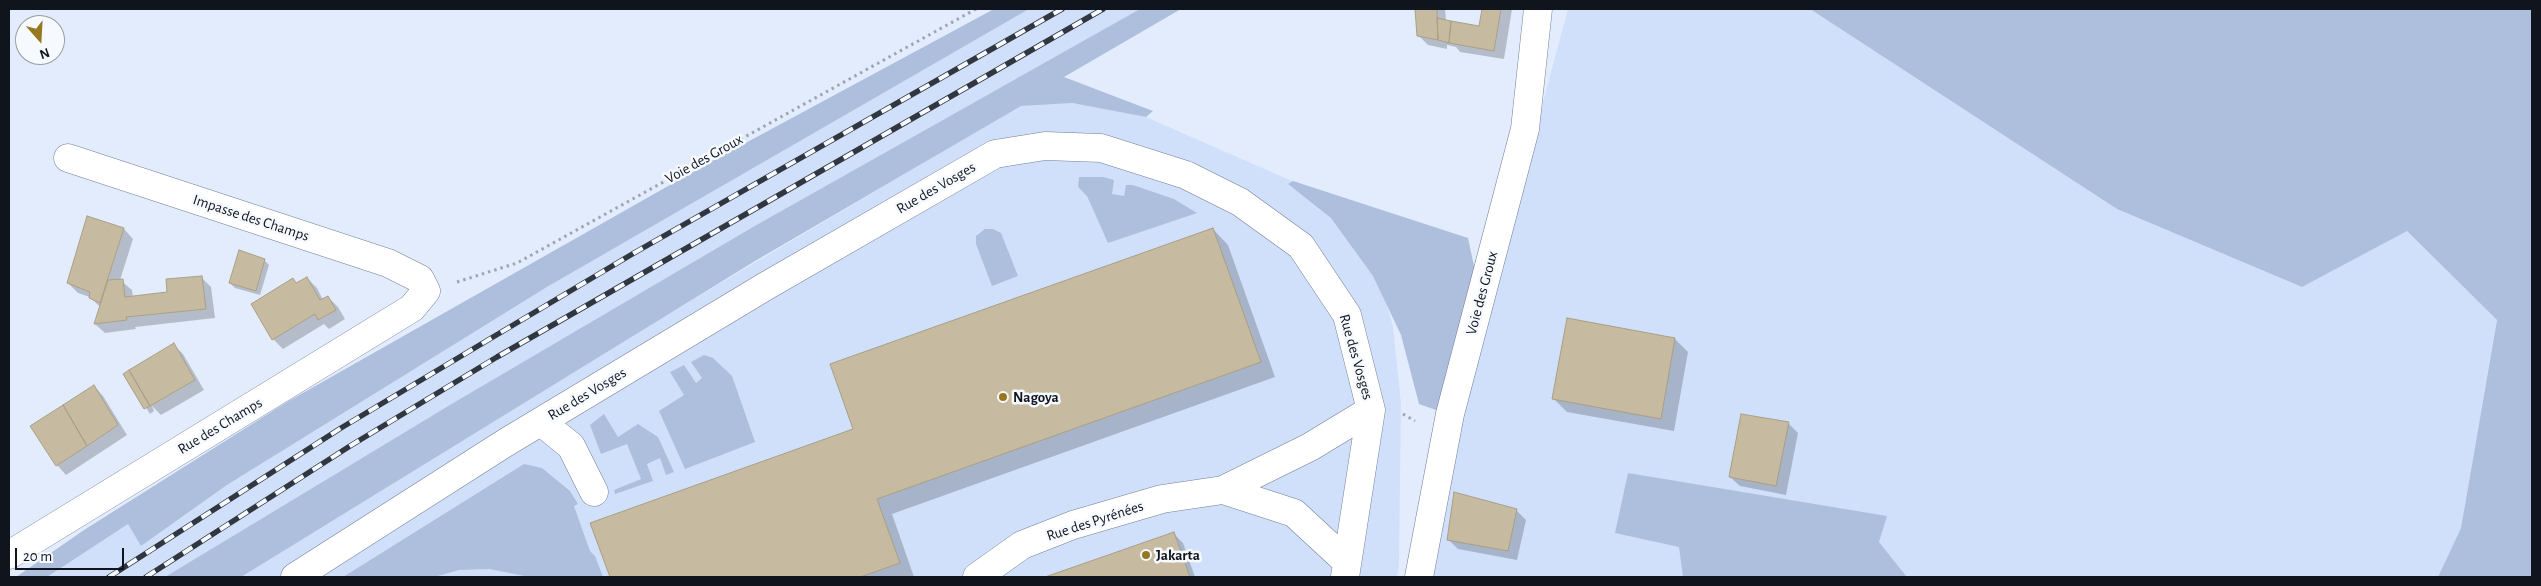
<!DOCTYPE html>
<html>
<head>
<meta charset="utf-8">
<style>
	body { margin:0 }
	#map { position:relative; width:2541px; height:586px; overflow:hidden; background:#e3ecfc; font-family:"Alegreya Sans",sans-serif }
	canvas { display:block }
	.frame { position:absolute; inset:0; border:10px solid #10151d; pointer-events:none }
	.north { position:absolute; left:15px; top:15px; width:50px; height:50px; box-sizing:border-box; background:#f6f9fe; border:1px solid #9a9ea4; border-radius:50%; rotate:161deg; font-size:14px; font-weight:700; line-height:20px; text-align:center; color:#10151d }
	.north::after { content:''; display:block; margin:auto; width:18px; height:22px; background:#95781f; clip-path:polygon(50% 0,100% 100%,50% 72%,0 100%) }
	.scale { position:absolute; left:15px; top:548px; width:109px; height:22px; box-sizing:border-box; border:2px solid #10151d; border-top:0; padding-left:6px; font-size:15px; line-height:18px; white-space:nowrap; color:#10151d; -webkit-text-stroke:4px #f6f9fe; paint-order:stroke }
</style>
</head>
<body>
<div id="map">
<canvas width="2541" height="586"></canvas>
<div class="frame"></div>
<div class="north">N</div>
<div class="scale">20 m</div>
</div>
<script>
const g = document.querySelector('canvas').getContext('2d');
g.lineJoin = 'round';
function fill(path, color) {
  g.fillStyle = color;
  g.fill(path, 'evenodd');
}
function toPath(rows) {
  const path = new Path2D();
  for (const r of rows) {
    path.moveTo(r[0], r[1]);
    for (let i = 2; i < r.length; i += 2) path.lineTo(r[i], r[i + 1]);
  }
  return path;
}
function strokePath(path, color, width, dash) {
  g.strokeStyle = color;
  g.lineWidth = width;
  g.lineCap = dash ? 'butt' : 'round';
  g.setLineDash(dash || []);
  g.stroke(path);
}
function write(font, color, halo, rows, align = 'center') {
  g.font = font + ' "Alegreya Sans",sans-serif';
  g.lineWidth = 5;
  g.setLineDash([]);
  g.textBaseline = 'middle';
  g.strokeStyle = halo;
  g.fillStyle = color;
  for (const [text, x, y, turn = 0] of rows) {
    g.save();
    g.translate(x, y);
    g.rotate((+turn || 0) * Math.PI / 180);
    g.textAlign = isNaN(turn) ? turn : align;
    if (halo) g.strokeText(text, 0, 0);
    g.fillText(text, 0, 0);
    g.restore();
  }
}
const built = toPath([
	[1029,9,1140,9,165,577,47,577,128,523,141,546,227,485,547,287],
	[1568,9,1810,9,2117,209,2302,287,2406,230,2497,320,2461,528,2438,577,1907,577,1879,542,1864,577,1431,577,1445,493,1484,321],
	[1072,103,1146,117,1292,181,1337,211,1372,255,1393,326,1401,404,1399,565,1397,577,224,577,1021,105]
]);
const green = toPath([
	[994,9,1029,9,547,287,227,485,141,546,128,524,47,577,16,577,84,530,287,402,714,160],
	[1140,9,1181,9,1064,77,1153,111,1146,117,1072,103,1021,106,755,261,241,577,165,577,455,402,753,227],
	[1810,9,2532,9,2532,577,2438,577,2461,528,2497,320,2407,231,2302,287,2117,209],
	[1079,177,1103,177,1114,180,1112,194,1124,196,1126,185,1133,185,1174,199,1197,213,1108,243,1087,196,1078,187],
	[1293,181,1468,238,1480,294,1447,414,1419,404,1401,335,1373,276,1331,218,1288,184],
	[985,229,993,229,1001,233,1018,276,992,286,976,244,976,236],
	[704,355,713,358,732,376,755,442,685,469,659,411,684,395,670,372,684,365,696,383,702,378,691,362],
	[604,414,618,437,638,424,658,437,674,472,666,475,660,458,647,464,653,481,615,494,614,490,641,479,627,444,601,454,590,425],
	[524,464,542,468,570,491,578,504,574,506,590,551,595,556,603,577,530,577,489,569,459,570,434,577,343,577],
	[1628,473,1887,516,1879,542,1907,577,1683,577,1679,547,1615,533]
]);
const shadow = toPath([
	[1416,9,1445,9,1446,21,1480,27,1483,9,1512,9,1504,59,1460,52,1456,47,1447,45,1447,49,1428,45,1418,35],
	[124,229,133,239,120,280,132,290,133,298,169,293,201,277,211,287,215,318,135,327,136,329,105,333,95,324,100,307,90,297,78,293,68,283],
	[1213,229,1228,245,1275,377,892,514,914,577,611,577,592,524,854,430],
	[264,260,269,265,260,295,235,288,230,283],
	[307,278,317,288,323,300,328,297,338,307,345,319,329,329,324,324,283,349,273,339,297,284],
	[1675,339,1688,352,1674,431,1567,412,1554,399],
	[174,345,183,354,204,390,161,415,152,406,154,411,150,414,125,374],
	[94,386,103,396,127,435,66,475,57,465],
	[1788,423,1798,433,1786,495,1740,486,1730,477],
	[1516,510,1526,520,1517,560,1458,549,1448,539],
	[1174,534,1183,543,1195,577,1049,577]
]);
const building = toPath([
	[1415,9,1437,9,1438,40,1417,36,1415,9],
	[1482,9,1501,9,1494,51,1449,43,1451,21,1479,26,1482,9],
	[1437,18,1451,21,1449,43,1438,40,1437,18],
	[87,216,124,228,100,303,89,298,90,292,67,283,87,216],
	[1213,228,1261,362,877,499,900,563,860,577,610,577,590,523,853,429,830,364,1213,228],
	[239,250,265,259,256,291,229,283,239,250],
	[202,276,206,309,126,317,127,320,94,324,108,280,123,279,125,297,167,292,166,279,202,276],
	[307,277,320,300,328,296,336,310,318,320,315,314,272,340,251,304,293,278,296,283,307,277],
	[1567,318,1675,338,1661,419,1552,399,1567,318],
	[174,343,195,380,150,406,129,370,174,343],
	[129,370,150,406,144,409,123,374,129,370],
	[94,385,118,425,87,446,63,405,94,385],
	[63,405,87,446,56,466,30,426,63,405],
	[1741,414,1789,422,1776,486,1729,477,1741,414],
	[1454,492,1517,509,1508,551,1447,540,1454,492],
	[1174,532,1190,577,1045,577,1174,532]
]);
const path = toPath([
	[457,282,517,263,976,9],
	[1403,414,1415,421]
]);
const minor = toPath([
	[541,422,571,446,594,492],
	[1223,490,1310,447,1371,410],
	[9,555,412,308,426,291,420,279,388,263,68,158],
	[295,577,505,443,766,286,995,154,1045,146,1101,148,1186,175,1240,202,1301,246,1347,315,1371,410,1345,577],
	[977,577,1022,545,1073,525,1162,499,1223,490,1294,513,1347,562],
	[1419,577,1450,414,1525,129,1538,9]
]);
const rail = toPath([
	[109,577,341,428,488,340,634,253,1062,9],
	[146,577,350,446,497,357,1103,9]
]);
const markers = [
	[1003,397,5,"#95781f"],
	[1146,555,5,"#95781f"]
];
const streetNames = [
	["Voie des Groux",704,159,-29],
	["Rue des Vosges",936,188,-30],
	["Impasse des Champs",251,218,18],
	["Voie des Groux",1482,293,-75],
	["Rue des Vosges",1356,357,74],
	["Rue des Vosges",587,394,-31],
	["Rue des Champs",220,426,-31],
	["Rue des Pyrénées",1095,521,-18]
];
const poiNames = [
	["Nagoya",1013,397],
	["Jakarta",1156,555]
];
fill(built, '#d1e0fa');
fill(green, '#aebfdd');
fill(shadow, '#0003');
fill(building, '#c6bba0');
strokePath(building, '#a99f85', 1);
strokePath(minor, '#727f96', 29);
strokePath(path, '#9da5b2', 3, [2.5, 4]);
strokePath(minor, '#fff', 28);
strokePath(rail, '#313740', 5.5);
strokePath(rail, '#f6f9fe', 4, [11]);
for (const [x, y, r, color] of markers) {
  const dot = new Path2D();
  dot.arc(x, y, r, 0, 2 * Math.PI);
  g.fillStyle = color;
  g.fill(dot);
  strokePath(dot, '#f6f9fe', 2);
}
write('15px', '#10151d', '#f6f9fe', streetNames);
write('bold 15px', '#10151d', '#f6f9fe', poiNames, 'left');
</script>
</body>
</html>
